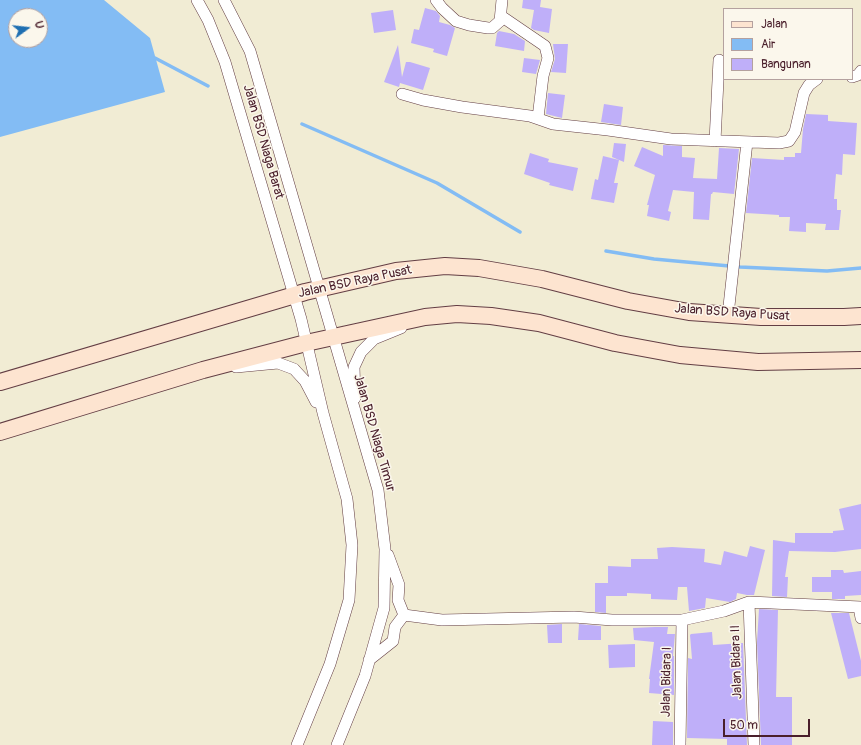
<!DOCTYPE html>
<html>
<head>
<meta charset="utf-8">
<style>
	body { margin:0 }
	#map { position:relative; width:861px; height:745px; overflow:hidden; background:#f1ecd4; font-family:Pangolin,sans-serif }
	canvas { display:block }
	.legend { position:absolute; left:723px; top:8px; width:130px; height:72px; box-sizing:border-box; background:#fbf7ec; border:1px solid #b4a19f; margin:0; padding:5px 7px; list-style:none; font-size:12px; color:#4a1f2b }
	.legend li { display:flex; align-items:center; gap:8px; height:20px }
	.legend b { width:20px; border:1px solid #b4a19f }
	.north { position:absolute; left:8px; top:8px; width:40px; height:40px; box-sizing:border-box; background:#fbf7ec; border:1px solid #b4a19f; border-radius:50%; rotate:75deg; font-size:11px; font-weight:700; line-height:16px; text-align:center; color:#4a1f2b }
	.north::after { content:''; display:block; margin:auto; width:14px; height:18px; background:#1f6fb2; clip-path:polygon(50% 0,100% 100%,50% 72%,0 100%) }
	.scale { position:absolute; left:723px; top:719px; width:87px; height:18px; box-sizing:border-box; border:2px solid #4a1f2b; border-top:0; padding-left:5px; font-size:12px; line-height:14px; white-space:nowrap; color:#4a1f2b; -webkit-text-stroke:3px #fbf7ec; paint-order:stroke }
</style>
</head>
<body>
<div id="map">
<canvas width="861" height="745"></canvas>
<ul class="legend">
<li><b style="height:5px;background:#fde4d0"></b>Jalan</li>
<li><b style="height:11px;background:#83bcf4"></b>Air</li>
<li><b style="height:11px;background:#bfaff9"></b>Bangunan</li>
</ul>
<div class="north">U</div>
<div class="scale">50 m</div>
</div>
<script>
const g = document.querySelector('canvas').getContext('2d');
g.lineJoin = 'round';
function fill(path, color) {
  g.fillStyle = color;
  g.fill(path, 'evenodd');
}
function toPath(rows) {
  const path = new Path2D();
  for (const r of rows) {
    path.moveTo(r[0], r[1]);
    for (let i = 2; i < r.length; i += 2) path.lineTo(r[i], r[i + 1]);
  }
  return path;
}
function strokePath(path, color, width, dash) {
  g.strokeStyle = color;
  g.lineWidth = width;
  g.lineCap = dash ? 'butt' : 'round';
  g.setLineDash(dash || []);
  g.stroke(path);
}
function write(font, color, halo, rows, align = 'center') {
  g.font = font + ' Pangolin,sans-serif';
  g.lineWidth = 3;
  g.setLineDash([]);
  g.textBaseline = 'middle';
  g.strokeStyle = halo;
  g.fillStyle = color;
  for (const [text, x, y, turn = 0] of rows) {
    g.save();
    g.translate(x, y);
    g.rotate((+turn || 0) * Math.PI / 180);
    g.textAlign = isNaN(turn) ? turn : align;
    if (halo) g.strokeText(text, 0, 0);
    g.fillText(text, 0, 0);
    g.restore();
  }
}
const water = toPath([
	[0,0,104,0,150,38,165,92,0,137],
	[16,16,40,16,40,40,16,40]
]);
const stream = toPath([
	[155,58,208,86],
	[302,124,437,183,520,232],
	[606,251,654,259,740,267,827,271,861,268]
]);
const building = toPath([
	[523,0,541,0,540,7,552,9,549,33,534,30,531,28,534,10,522,8],
	[425,8,436,11,440,16,439,22,450,25,455,28,447,56,433,52,434,49,411,43,414,29,419,30],
	[393,10,396,30,374,33,371,13],
	[499,31,514,34,525,41,524,51,495,46,497,33],
	[553,44,568,44,566,73,551,72,555,59],
	[398,45,402,77,406,62,410,62,430,68,423,90,400,83,399,87,384,82],
	[524,58,540,60,536,74,522,72],
	[548,93,565,95,562,118,546,114],
	[604,104,623,107,621,125,601,122],
	[806,114,828,115,828,121,857,123,855,155,843,154,842,175,836,174,834,199,837,199,837,210,841,210,839,230,825,230,826,224,806,223,806,232,789,231,790,217,779,217,779,215,746,213,752,158,784,160,784,157,795,157,795,153,801,153,803,129],
	[614,143,626,144,624,162,612,157],
	[663,145,682,146,682,157,695,158,693,178,717,179,719,148,739,149,734,194,713,192,712,194,711,194,709,220,693,219,694,192,673,190,668,211,671,212,669,221,647,216,649,205,647,205,655,175,634,166,642,147,663,156],
	[530,153,549,159,548,162,578,168,573,191,549,185,550,183,524,174],
	[603,156,619,160,614,183,618,183,614,203,591,199,595,179,598,180],
	[861,504,861,549,835,552,789,551,785,577,788,577,787,597,772,596,773,540,795,543,795,533,833,533,833,531,844,530,839,509],
	[750,546,765,550,754,595,747,595,737,593,736,599,730,602,706,598,705,608,689,611,687,587,678,587,677,600,651,599,651,594,627,593,627,596,606,596,606,613,595,612,595,583,608,583,608,566,631,567,631,559,658,559,657,548,672,547,705,549,704,562,721,565,724,551,747,557],
	[831,570,843,570,844,573,861,571,861,595,845,596,845,599,832,599,832,592,812,592,812,577,831,577],
	[759,609,778,610,776,697,792,697,792,745,761,745,757,642],
	[831,613,849,613,861,661,861,676,848,679],
	[562,624,562,643,548,643,547,625],
	[579,624,601,626,601,640,578,640],
	[655,627,668,627,667,634,675,634,673,656,674,656,674,695,649,693,650,679,649,679,654,642,634,640,633,628],
	[712,632,713,645,743,643,747,745,727,745,727,739,687,738,688,658,692,659,690,635,691,634],
	[635,644,635,667,609,668,608,645],
	[653,721,673,722,673,745,652,745]
]);
const street = toPath([
	[197,0,208,20,225,62,301,319,323,413,347,499,352,545,349,600,330,664,297,745],
	[224,0,250,51,378,490,385,549,384,608,365,676,337,745],
	[436,0,442,8,456,21,469,25,488,28,492,28,500,21,502,0],
	[501,16,545,46,548,58,543,76,538,118],
	[852,77,858,75,861,71],
	[402,94,423,100,462,107,530,116,553,124,608,130,671,139,779,143,789,141,795,132,804,93,809,85,817,79],
	[715,141,719,60],
	[728,315,747,142],
	[236,367,278,363,294,369,305,381,316,402],
	[355,398,354,367,361,352,374,339,401,328],
	[388,555,399,585,398,600,404,615],
	[749,602,754,745],
	[859,607,861,618],
	[404,615,442,620,574,617,612,620,682,620,724,611,749,602,861,607],
	[369,660,393,641,395,627,404,615],
	[680,745,682,620]
]);
const secondary = toPath([
	[0,382,305,292,396,271,445,266,479,268,542,279,628,301,689,312,761,317,844,317,861,316],
	[0,432,203,370,306,343,425,317,457,314,491,316,539,323,615,343,680,355,758,362,861,360]
]);
const streetNames = [
	["Jalan BSD Niaga Barat",263,142,74],
	["Jalan BSD Raya Pusat",355,282,-12],
	["Jalan BSD Raya Pusat",732,313,4],
	["Jalan BSD Niaga Timur",374,433,74],
	["Jalan Bidara II",737,662,-92],
	["Jalan Bidara I",667,682,-89]
];
fill(water, '#83bcf4');
strokePath(stream, '#83bcf4', 3.5);
fill(building, '#bfaff9');
strokePath(street, '#633e44', 12);
strokePath(secondary, '#633e44', 18);
strokePath(street, '#fff', 11);
strokePath(secondary, '#fde4d0', 16);
write('13px', '#4a1f2b', '#fbf7ec', streetNames);
</script>
</body>
</html>
